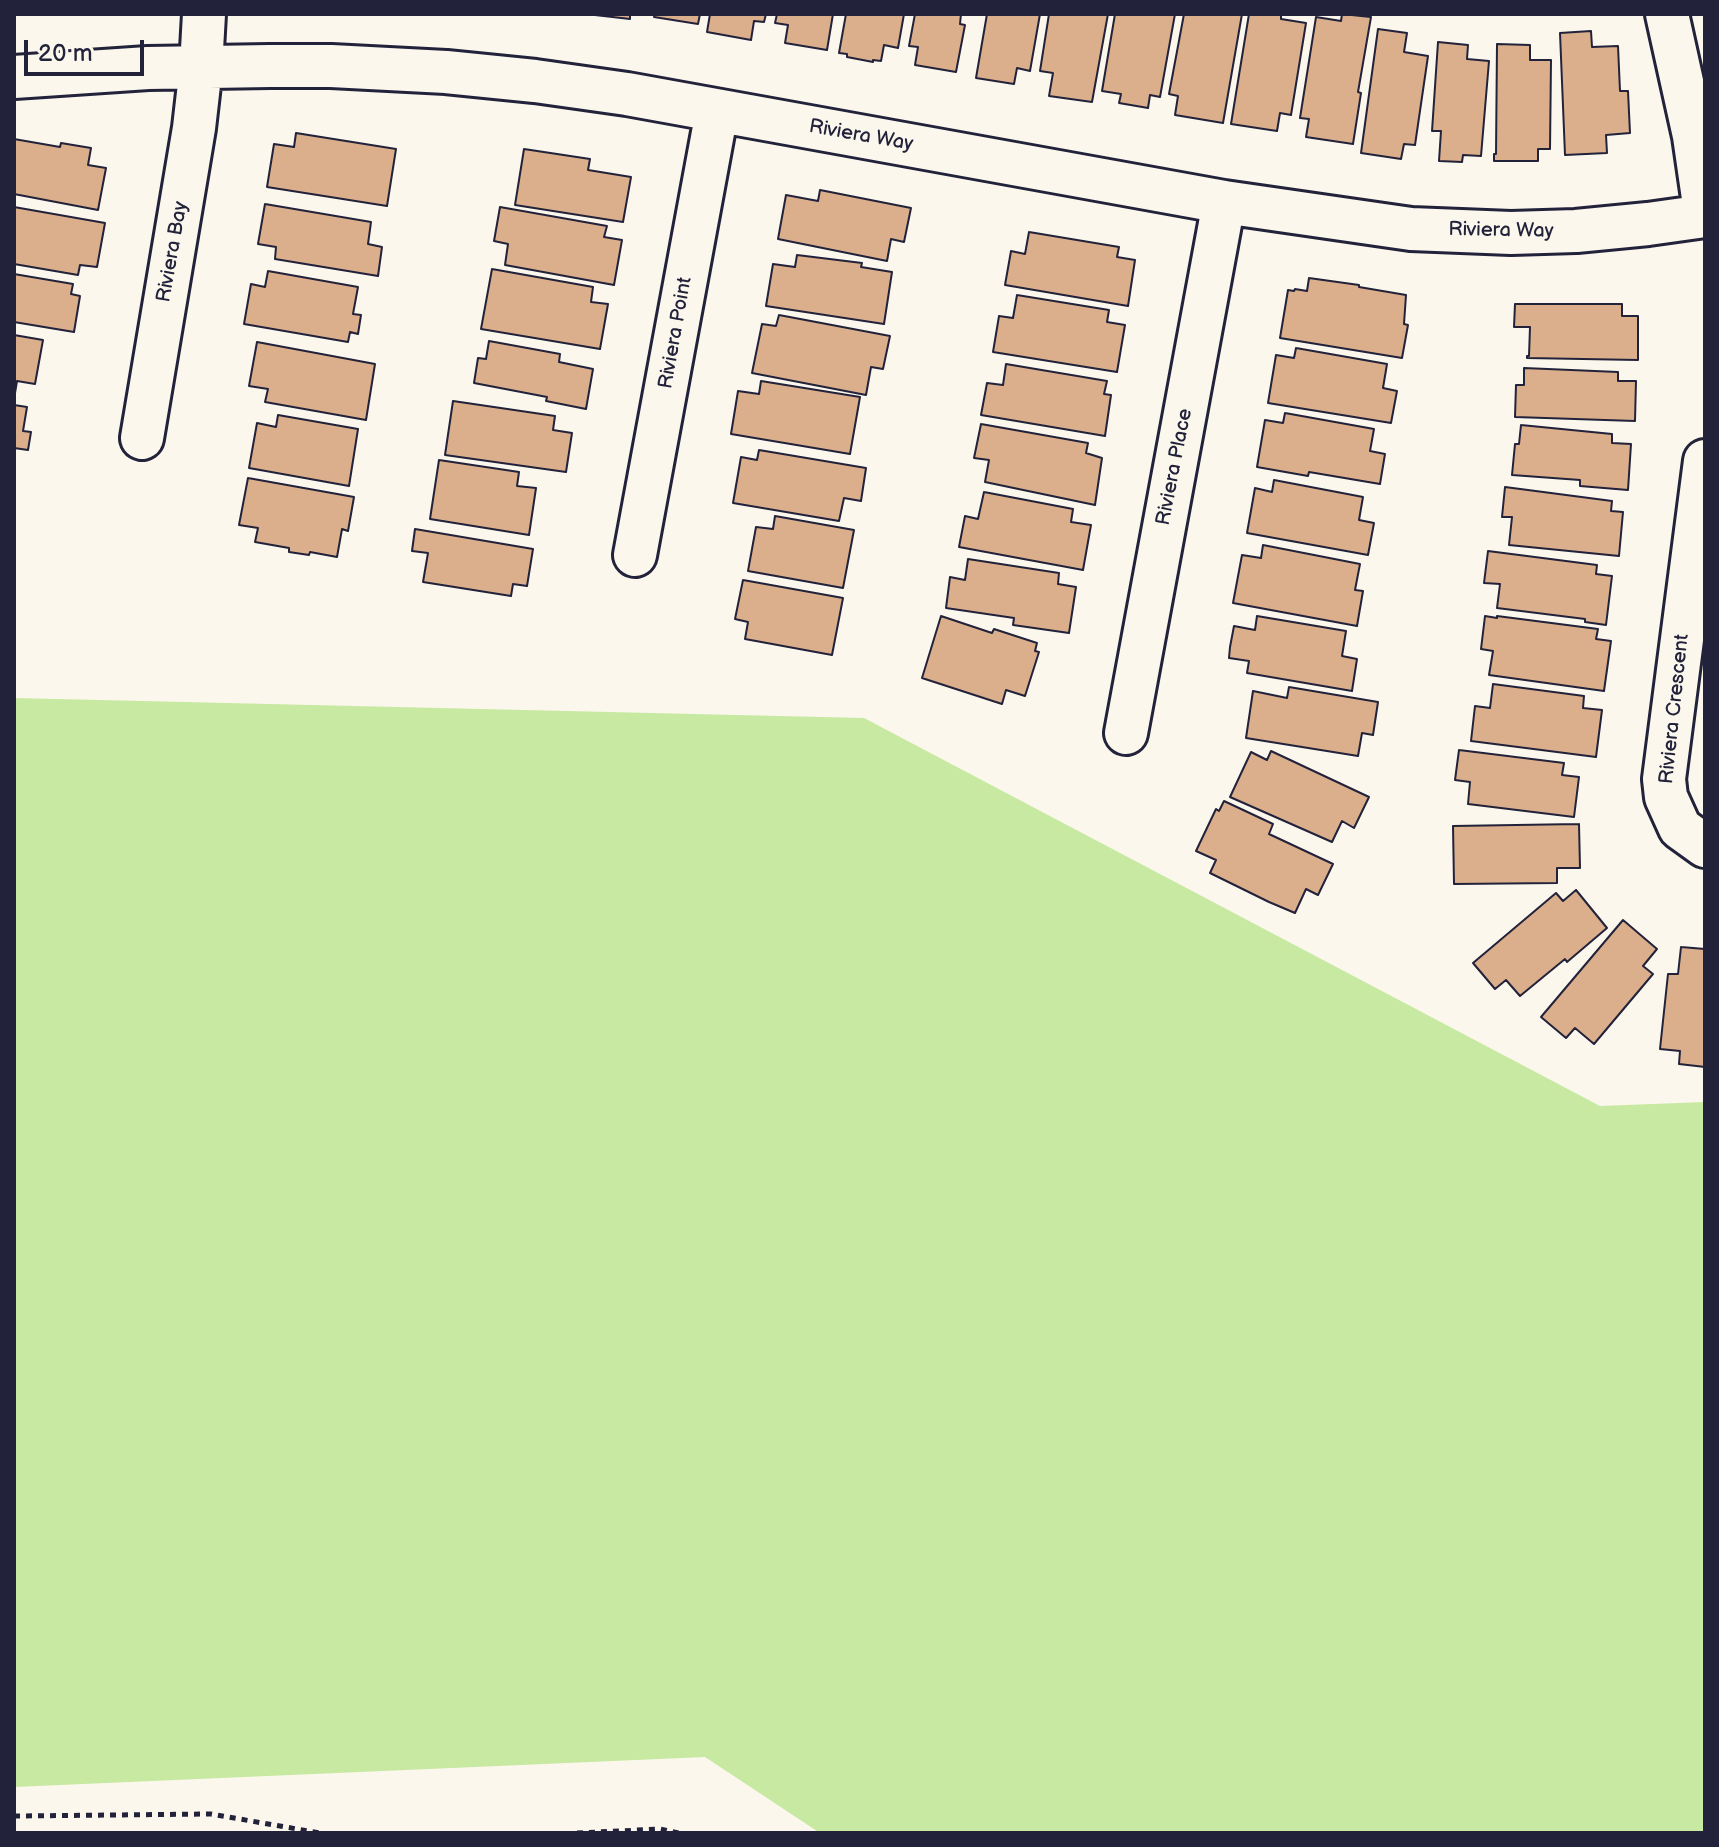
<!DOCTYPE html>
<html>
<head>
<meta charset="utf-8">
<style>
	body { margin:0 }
	#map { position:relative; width:1719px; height:1847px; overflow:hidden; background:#fbf7ec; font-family:"Balsamiq Sans",sans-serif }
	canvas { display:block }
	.frame { position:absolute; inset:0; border:16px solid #22223b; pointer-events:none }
	.scale { position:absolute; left:24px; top:40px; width:120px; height:36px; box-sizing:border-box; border:4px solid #22223b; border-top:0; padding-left:10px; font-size:24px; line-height:28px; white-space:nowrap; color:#22223b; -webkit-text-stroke:6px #fbf7ec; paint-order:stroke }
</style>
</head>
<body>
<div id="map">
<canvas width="1719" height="1847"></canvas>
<div class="frame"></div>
<div class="scale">20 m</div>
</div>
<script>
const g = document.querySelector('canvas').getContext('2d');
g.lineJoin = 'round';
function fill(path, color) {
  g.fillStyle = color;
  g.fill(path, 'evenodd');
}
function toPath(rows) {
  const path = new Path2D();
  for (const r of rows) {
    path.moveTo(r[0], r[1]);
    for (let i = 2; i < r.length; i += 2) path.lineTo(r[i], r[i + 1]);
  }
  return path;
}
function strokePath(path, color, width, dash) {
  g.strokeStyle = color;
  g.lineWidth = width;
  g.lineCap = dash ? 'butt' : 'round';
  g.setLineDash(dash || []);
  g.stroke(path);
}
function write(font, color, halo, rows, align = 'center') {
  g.font = font + ' "Balsamiq Sans",sans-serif';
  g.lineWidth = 6;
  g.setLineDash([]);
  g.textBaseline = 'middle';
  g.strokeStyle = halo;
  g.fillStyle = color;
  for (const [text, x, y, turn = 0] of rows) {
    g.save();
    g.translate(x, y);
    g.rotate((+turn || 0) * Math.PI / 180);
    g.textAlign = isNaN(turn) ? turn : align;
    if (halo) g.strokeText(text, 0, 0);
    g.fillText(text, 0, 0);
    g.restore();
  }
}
const green = toPath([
	[14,698,864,718,1600,1106,1705,1102,1705,1833,820,1833,705,1757,14,1787]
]);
const building = toPath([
	[586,14,630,14,630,19,586,14],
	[655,14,700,14,698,24,654,17,655,14],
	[710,14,766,14,764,22,754,21,751,40,707,32,710,14],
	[777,14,833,14,827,50,785,43,788,25,775,23,777,14],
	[846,14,904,14,898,48,884,45,881,61,873,60,873,62,847,57,847,54,839,53,846,14],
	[915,14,961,14,960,24,965,25,956,72,915,65,918,47,909,46,915,14],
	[987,14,1040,14,1030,71,1017,68,1014,84,976,78,987,14],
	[1049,14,1108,14,1092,102,1049,96,1053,73,1040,71,1049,14],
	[1115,14,1175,14,1160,97,1150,95,1148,108,1119,103,1121,94,1102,91,1115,14],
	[1184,14,1242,14,1223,123,1175,115,1178,96,1169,94,1184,14],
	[1249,14,1281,14,1281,19,1306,23,1291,115,1280,113,1277,131,1231,124,1249,14],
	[1342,14,1371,17,1358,92,1361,93,1353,144,1306,137,1309,119,1300,118,1316,17,1341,21,1342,14],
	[1378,29,1407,33,1404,52,1428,56,1415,145,1404,144,1401,159,1361,153,1378,29],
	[1591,31,1592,47,1618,46,1620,91,1628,91,1630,133,1606,135,1607,153,1565,155,1560,33,1591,31],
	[1438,42,1468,45,1467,59,1489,61,1481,156,1463,155,1462,162,1439,161,1441,131,1432,131,1438,42],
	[1497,44,1530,45,1530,60,1551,60,1550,149,1538,149,1538,161,1494,161,1494,154,1496,154,1497,44],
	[296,133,396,149,387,206,267,187,274,144,294,147,296,133],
	[14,139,60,147,61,143,91,148,88,165,106,168,98,210,14,194,14,139],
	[524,149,590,159,588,170,631,177,623,222,515,205,524,149],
	[820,190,911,208,904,242,891,239,887,261,778,239,786,195,818,201,820,190],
	[265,204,371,222,368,244,382,247,378,276,275,259,276,247,258,244,265,204],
	[14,207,105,223,97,267,80,265,78,275,14,264,14,207],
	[500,207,607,226,604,237,622,240,614,285,505,265,508,244,494,241,500,207],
	[1029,232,1119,247,1117,257,1135,260,1128,306,1005,285,1011,251,1025,254,1029,232],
	[797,255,862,263,861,267,892,272,884,324,766,306,773,264,795,267,797,255],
	[492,269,593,287,591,302,608,304,600,349,481,329,492,269],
	[268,271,358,287,353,314,361,315,358,334,350,332,348,342,244,324,251,284,265,287,268,271],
	[14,274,73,284,71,294,80,296,74,332,14,322,14,274],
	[1309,278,1359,285,1359,287,1406,295,1404,324,1408,325,1402,358,1280,338,1288,290,1294,291,1295,289,1307,291,1309,278],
	[1017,295,1109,310,1107,322,1125,325,1117,372,993,352,999,316,1013,318,1017,295],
	[1515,304,1622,304,1622,316,1638,316,1638,360,1527,358,1527,356,1529,356,1530,327,1514,327,1515,304],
	[779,315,890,336,883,369,871,367,866,395,752,373,762,324,776,326,779,315],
	[14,335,43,340,35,384,17,381,15,393,14,335],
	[489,341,560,354,559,362,593,369,586,409,546,401,547,397,474,383,478,358,486,359,489,341],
	[257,342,375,364,366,420,265,402,268,389,249,386,257,342],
	[1296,348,1387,364,1383,388,1397,391,1391,423,1268,403,1276,355,1294,358,1296,348],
	[1006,364,1107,381,1104,394,1111,395,1105,436,981,415,987,383,1003,385,1006,364],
	[1524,368,1618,372,1618,381,1636,381,1635,421,1515,417,1516,385,1524,385,1524,368],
	[761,381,860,397,850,454,731,434,738,391,759,394,761,381],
	[453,401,555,416,553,430,572,433,566,472,445,455,453,401],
	[14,405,27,407,23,431,31,432,28,450,14,448,14,405],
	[1285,413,1374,429,1370,451,1385,454,1380,484,1309,472,1308,476,1257,467,1265,420,1283,423,1285,413],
	[278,415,358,429,349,486,249,468,257,423,276,427,278,415],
	[981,424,1088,443,1086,453,1102,458,1095,505,985,482,989,460,974,458,981,424],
	[1521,425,1612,434,1612,443,1631,444,1628,490,1580,486,1580,480,1512,475,1515,444,1519,444,1521,425],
	[759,450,866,468,861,501,844,498,839,521,733,503,741,457,757,460,759,450],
	[439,460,519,472,517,486,536,488,529,535,430,519,439,460],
	[248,478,354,497,348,531,342,529,337,557,310,552,309,555,289,552,289,548,255,542,258,528,239,525,248,478],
	[1274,480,1363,497,1359,520,1374,523,1368,555,1247,533,1255,488,1272,492,1274,480],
	[1505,487,1612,501,1611,511,1623,512,1619,556,1509,545,1512,517,1502,517,1505,487],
	[984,492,1073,509,1071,522,1091,525,1083,570,959,547,965,516,978,519,984,492],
	[775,516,854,530,843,588,748,571,756,527,773,529,775,516],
	[415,529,533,549,527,586,513,584,511,596,423,582,428,553,412,551,415,529],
	[1263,545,1360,564,1355,590,1363,591,1357,626,1233,603,1242,555,1261,558,1263,545],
	[1488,551,1597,565,1596,574,1612,576,1606,625,1585,622,1585,619,1497,608,1500,584,1484,583,1488,551],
	[968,559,1059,573,1058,584,1076,587,1069,633,1013,625,1014,618,946,608,950,577,965,580,968,559],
	[743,580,843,598,832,655,745,639,748,622,735,619,743,580],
	[941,616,992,633,994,629,1037,643,1035,651,1039,652,1025,696,1006,690,1002,704,922,678,941,616],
	[1257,616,1346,631,1342,656,1357,659,1352,691,1247,673,1249,661,1229,658,1230,647,1234,626,1255,630,1257,616],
	[1485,616,1497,618,1497,616,1598,629,1596,639,1611,641,1604,691,1489,675,1493,651,1481,649,1485,616],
	[1493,684,1584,696,1583,708,1602,710,1596,757,1471,741,1475,706,1490,708,1493,684],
	[1289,687,1378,702,1373,735,1362,733,1358,756,1246,738,1253,691,1287,698,1289,687],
	[1459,750,1564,763,1562,775,1579,777,1574,817,1468,804,1470,782,1455,780,1459,750],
	[1271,751,1369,797,1354,828,1342,821,1332,842,1230,797,1251,752,1267,760,1271,751],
	[1224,801,1273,824,1269,834,1333,864,1318,895,1306,889,1295,913,1269,902,1210,873,1216,860,1196,851,1216,809,1219,811,1224,801],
	[1579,824,1580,868,1557,868,1557,883,1454,884,1453,826,1579,824],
	[1576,890,1607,928,1567,962,1565,959,1520,996,1506,980,1495,989,1473,963,1556,893,1563,901,1576,890],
	[1623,920,1657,949,1643,966,1653,974,1594,1044,1575,1028,1566,1038,1541,1017,1623,920],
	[1681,947,1705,949,1705,1067,1679,1064,1680,1051,1660,1049,1668,974,1678,974,1681,947]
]);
const path = toPath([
	[14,1816,211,1814,320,1833],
	[577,1833,660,1829,679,1833]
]);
const street = toPath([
	[1667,14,1694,136,1705,212],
	[14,77,148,68,270,66,331,66,446,72,535,81,627,94,1224,202,1411,229,1511,233,1576,231,1648,224,1705,216],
	[142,438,194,128,201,67,204,14],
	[1705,461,1664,779,1666,797,1680,828,1705,846],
	[635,555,717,111],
	[1126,733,1224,202]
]);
const streetNames = [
	["Riviera Way",861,136,10],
	["Riviera Way",1501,231,1],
	["Riviera Bay",173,252,-80],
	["Riviera Point",676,333,-80],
	["Riviera Place",1175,467,-79],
	["Riviera Crescent",1675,709,-84]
];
fill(green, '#c7e9a1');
fill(building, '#dbaf8c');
strokePath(building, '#22223b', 2);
strokePath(street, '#22223b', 48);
strokePath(path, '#22223b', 5, [6, 6]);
strokePath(street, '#fbf7ec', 42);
write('20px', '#22223b', '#fbf7ec', streetNames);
</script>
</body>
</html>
